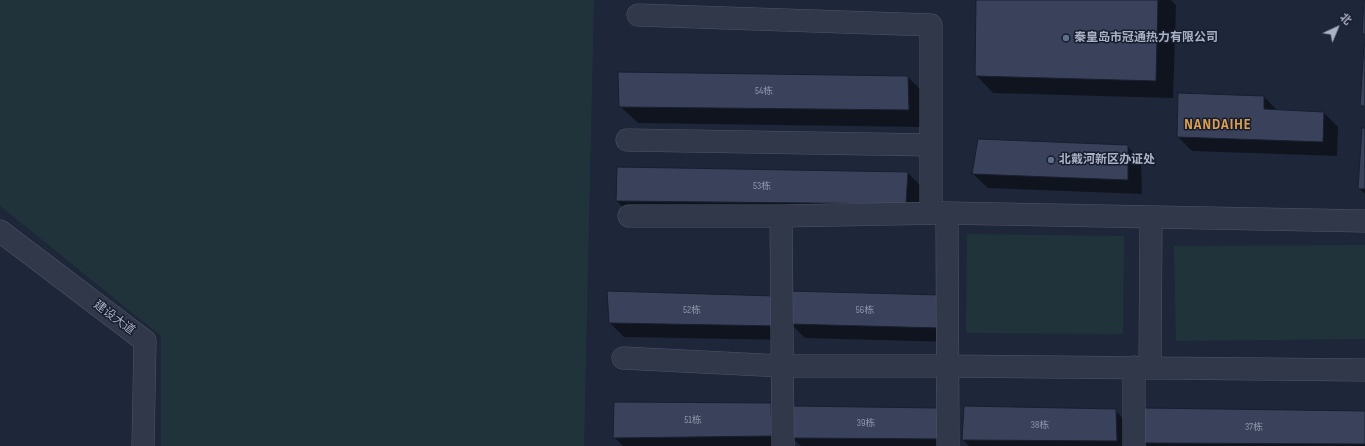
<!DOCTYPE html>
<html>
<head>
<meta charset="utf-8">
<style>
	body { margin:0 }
	#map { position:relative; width:1365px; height:446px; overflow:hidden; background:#1e2639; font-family:"Sofia Sans Condensed","Noto Sans SC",sans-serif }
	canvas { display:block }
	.north { position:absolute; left:1317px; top:8px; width:40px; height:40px; -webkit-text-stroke:3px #171d2e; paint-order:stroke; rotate:44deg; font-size:11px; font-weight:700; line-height:16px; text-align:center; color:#abb2c6 }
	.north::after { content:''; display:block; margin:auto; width:14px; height:18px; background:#abb2c6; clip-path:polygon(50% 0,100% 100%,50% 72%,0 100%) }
</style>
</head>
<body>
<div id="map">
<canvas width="1365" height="446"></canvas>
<div class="north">北</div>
</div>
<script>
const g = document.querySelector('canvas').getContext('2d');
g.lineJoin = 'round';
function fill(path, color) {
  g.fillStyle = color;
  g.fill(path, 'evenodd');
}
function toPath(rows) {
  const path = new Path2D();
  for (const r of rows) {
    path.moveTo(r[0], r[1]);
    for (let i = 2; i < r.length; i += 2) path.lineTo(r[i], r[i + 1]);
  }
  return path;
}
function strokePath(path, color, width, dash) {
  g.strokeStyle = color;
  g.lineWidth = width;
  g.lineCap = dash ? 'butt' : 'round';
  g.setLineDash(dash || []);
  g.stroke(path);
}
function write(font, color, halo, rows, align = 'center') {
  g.font = font + ' "Sofia Sans Condensed","Noto Sans SC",sans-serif';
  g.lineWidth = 3;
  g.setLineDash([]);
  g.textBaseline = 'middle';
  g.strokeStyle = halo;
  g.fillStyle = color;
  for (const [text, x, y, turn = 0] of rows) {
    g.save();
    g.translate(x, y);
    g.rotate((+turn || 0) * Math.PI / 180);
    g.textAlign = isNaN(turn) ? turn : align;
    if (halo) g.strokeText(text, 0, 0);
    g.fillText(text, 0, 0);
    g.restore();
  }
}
const green = toPath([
	[0,0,594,0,584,446,161,446,161,336,0,206],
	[967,234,1124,236,1123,334,966,333],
	[1365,245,1365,339,1176,341,1174,246]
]);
const shadow = toPath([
	[977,0,1171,0,1176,5,1173,98,993,93,976,75],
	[908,77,925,94,926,127,638,123,620,106],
	[1264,97,1278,111,1324,113,1338,127,1337,156,1192,151,1178,137],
	[1365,129,1365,194,1359,188],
	[1127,146,1141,160,1142,194,988,188,973,174],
	[908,173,925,190,923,221,634,218,617,201],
	[608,292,791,313,939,296,955,342,805,338,790,323,791,340,624,337,610,323],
	[771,404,785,418,785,446,623,446,614,437],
	[937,409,954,446,801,446,792,438],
	[1115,410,1129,425,1130,446,969,446,963,440],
	[1365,412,1365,446,1147,446,1143,442]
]);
const building = toPath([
	[976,0,1158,0,1156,81,975,76,976,0],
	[1364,0,1365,0,1365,34,1362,34,1364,0],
	[1364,45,1365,45,1365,106,1360,106,1364,45],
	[618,72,908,76,909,110,619,107,618,72],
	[1178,93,1264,96,1264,109,1324,112,1323,142,1177,137,1178,93],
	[1362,128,1365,128,1365,189,1358,189,1362,128],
	[978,139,1128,145,1128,180,972,174,978,139],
	[617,167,908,172,906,204,616,201,617,167],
	[607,291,775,296,777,326,609,323,607,291],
	[790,291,940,295,941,328,789,324,790,291],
	[614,402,771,403,772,436,613,438,614,402],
	[793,406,937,408,941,439,791,438,793,406],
	[964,406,1116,409,1117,441,962,440,964,406],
	[1144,408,1365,411,1365,444,1142,443,1144,408]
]);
const minor = toPath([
	[638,15,931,25,931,212],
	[627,140,931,145],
	[629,216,781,216],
	[0,231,145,341,143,446],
	[623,358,782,366,948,366,1365,370],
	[1150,368,1151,217],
	[783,446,781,216,945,213],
	[948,446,947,213,1365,221],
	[1134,446,1134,367]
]);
const markers = [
	[1066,38,4,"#5c6f8a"],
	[1051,160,4,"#5c6f8a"]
];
const numberNames = [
	["54栋",764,91],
	["53栋",762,186],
	["52栋",692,310],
	["56栋",865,310],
	["51栋",693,420],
	["39栋",866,423],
	["38栋",1040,425],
	["37栋",1254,427]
];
const poiNames = [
	["秦皇岛市冠通热力有限公司",1074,38],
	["北戴河新区办证处",1059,160]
];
const streetNames = [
	["建设大道",114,318,37]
];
const districtNames = [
	["NANDAIHE",1218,125]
];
fill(green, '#20333a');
fill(shadow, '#0007');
fill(building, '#39425a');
strokePath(building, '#191f30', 1);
strokePath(minor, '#4f5567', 23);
strokePath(minor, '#313849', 22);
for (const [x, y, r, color] of markers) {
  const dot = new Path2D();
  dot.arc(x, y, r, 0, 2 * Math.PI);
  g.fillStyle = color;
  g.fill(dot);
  strokePath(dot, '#171d2e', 1.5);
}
write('10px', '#8e96ab', null, numberNames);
write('bold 12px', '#abb2c6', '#171d2e', poiNames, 'left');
write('12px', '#abb2c6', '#171d2e', streetNames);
g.letterSpacing = '1px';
write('bold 16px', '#dea04f', '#171d2e', districtNames);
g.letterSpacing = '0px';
</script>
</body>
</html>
